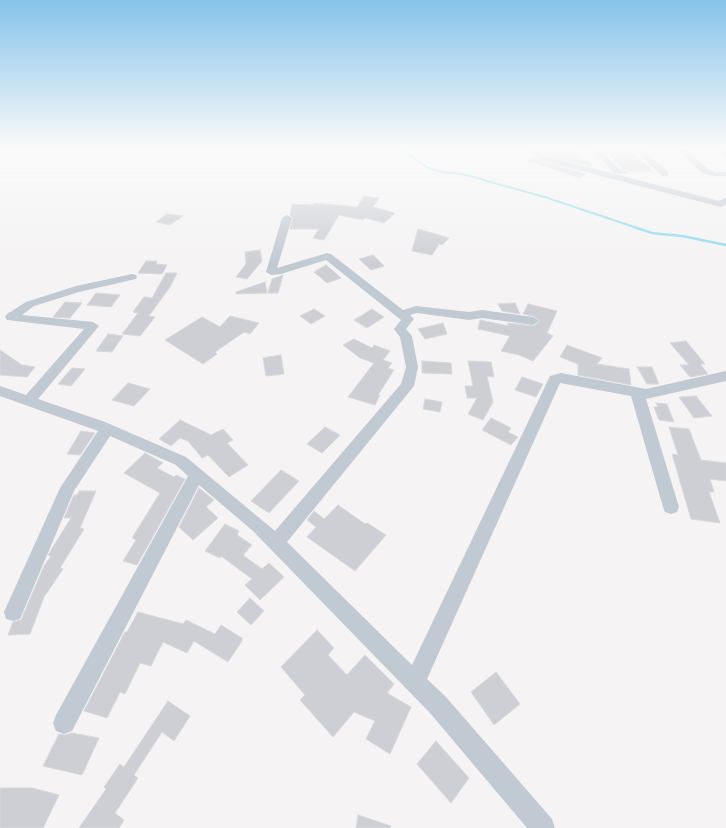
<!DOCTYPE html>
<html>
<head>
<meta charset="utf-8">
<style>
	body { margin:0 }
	canvas { display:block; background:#f5f3f3 }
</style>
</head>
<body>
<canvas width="726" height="828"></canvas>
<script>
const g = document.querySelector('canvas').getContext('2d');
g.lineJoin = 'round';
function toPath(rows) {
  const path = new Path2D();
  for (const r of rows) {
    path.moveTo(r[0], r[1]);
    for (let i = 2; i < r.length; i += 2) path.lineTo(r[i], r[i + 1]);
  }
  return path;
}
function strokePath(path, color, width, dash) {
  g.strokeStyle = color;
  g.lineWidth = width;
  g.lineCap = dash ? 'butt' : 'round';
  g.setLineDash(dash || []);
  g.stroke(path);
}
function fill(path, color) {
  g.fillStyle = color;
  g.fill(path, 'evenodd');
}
const streamFar1 = toPath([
	[400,148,428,168,442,172,462,174,548,198,637,228]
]);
const stream = toPath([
	[634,227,652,233,682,236,726,245]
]);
const building = toPath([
	[538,148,573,148,582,160,587,159,593,167,546,155,538,148],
	[602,148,628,148,653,171,630,171,623,169,602,148],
	[534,157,539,161,586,174,580,178,526,160,534,157],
	[364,196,379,198,373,207,395,213,384,223,365,218,363,220,339,215,324,240,313,238,319,229,290,229,293,218,290,215,292,204,313,205,313,203,357,207,364,196],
	[167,214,183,216,170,225,156,222,167,214],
	[418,229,425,231,449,238,442,245,439,244,432,255,412,251,418,229],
	[260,250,262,261,247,279,236,277,246,264,245,252,260,250],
	[373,255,384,266,371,270,359,259,373,255],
	[146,261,157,261,156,264,167,265,162,274,138,273,146,261],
	[326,265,332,270,341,278,327,283,314,272,326,265],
	[166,273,177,273,170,287,149,316,155,317,140,336,122,334,138,313,133,312,144,297,152,298,166,273],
	[283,275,278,293,268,293,272,279,283,275],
	[265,282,267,293,236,294,236,292,265,282],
	[96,293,120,295,111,307,87,305,96,293],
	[65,302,82,303,70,318,53,317,65,302],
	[515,303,520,314,502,311,498,304,515,303],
	[528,304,557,311,547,333,553,336,533,361,519,355,501,351,510,336,478,329,480,320,509,326,507,323,534,326,540,321,533,316,523,314,528,304],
	[314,309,325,316,311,324,300,316,314,309],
	[372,309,384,317,367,328,354,320,372,309],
	[230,316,259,323,250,334,244,332,215,352,217,354,203,364,165,340,202,317,220,327,230,316],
	[443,323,447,334,425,339,418,329,443,323],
	[108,334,123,336,112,352,96,351,108,334],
	[354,339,372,348,374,345,390,351,383,360,392,363,388,368,394,370,378,395,380,395,375,405,348,397,374,363,360,358,343,345,354,339],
	[686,341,705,364,700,364,708,374,690,377,680,365,689,365,670,343,686,341],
	[567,345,602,358,597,364,629,369,631,385,578,375,578,364,560,357,567,345],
	[0,350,22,365,35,367,27,377,0,375,0,350],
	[281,355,284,374,266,376,263,358,281,355],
	[422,361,451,363,452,374,422,373,422,361],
	[468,361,491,362,494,377,487,376,493,402,483,420,468,414,477,398,467,398,465,386,473,386,468,361],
	[637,367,652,367,659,384,647,384,637,367],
	[72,368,85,369,71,386,58,384,72,368],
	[522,377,543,384,536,397,515,390,522,377],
	[128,383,150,389,134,406,112,400,128,383],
	[696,396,712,416,694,418,679,397,696,396],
	[425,399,442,402,440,412,423,409,425,399],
	[656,403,667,404,674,422,659,420,654,407,658,407,656,403],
	[491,418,511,428,508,432,518,437,511,445,482,430,491,418],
	[180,420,211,435,223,429,233,440,227,443,248,465,229,477,208,455,202,458,188,441,180,438,171,446,159,439,180,420],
	[325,427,340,435,322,453,307,444,325,427],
	[669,427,689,429,701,460,726,463,726,481,710,479,714,492,709,492,720,523,691,519,672,454,678,455,669,427],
	[81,431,95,433,80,455,67,454,81,431],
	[145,453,163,463,157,468,174,477,176,475,185,479,137,565,123,561,136,540,132,538,160,493,124,473,145,453],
	[281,470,299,481,269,513,251,501,281,470],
	[199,488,214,500,206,507,218,518,193,540,179,527,199,488],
	[79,491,96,491,80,528,84,529,60,568,63,569,44,597,30,634,8,635,13,622,21,620,44,566,51,556,48,555,51,550,71,518,64,518,74,495,77,495,79,491],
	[338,505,365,524,367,523,386,535,355,571,307,537,316,527,307,520,314,511,324,519,338,505],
	[225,524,239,531,237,535,252,545,243,555,262,569,269,563,284,577,260,600,245,585,252,579,221,556,220,558,205,551,225,524],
	[250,598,264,611,251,625,237,612,250,598],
	[138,612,183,624,186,620,215,634,221,625,242,638,242,641,228,662,194,641,187,653,163,642,151,666,140,663,125,694,120,692,107,718,84,711,125,632,127,632,138,612],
	[317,630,334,648,328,655,347,675,365,655,394,684,387,693,411,707,390,754,366,739,375,721,354,712,333,737,300,700,305,695,281,667,317,630],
	[496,672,520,704,494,725,471,692,496,672],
	[168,701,190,716,174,741,162,732,134,775,138,778,115,813,124,820,119,828,79,828,106,789,104,787,120,764,124,767,168,701],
	[72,733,99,738,82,775,43,766,59,734,65,735,72,733],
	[436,741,469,778,451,803,417,764,436,741],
	[0,788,32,788,59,795,43,828,0,828,0,788],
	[358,815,391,826,390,828,356,828,358,815]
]);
const minor = toPath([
	[527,148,535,148,545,156,719,201,726,197,726,204,721,207,539,160,527,148],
	[591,148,599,148,619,169,629,172,625,174,614,173,591,148],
	[632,148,641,148,668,172,668,176,662,176,632,148],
	[676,148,685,148,708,169,715,172,726,172,726,176,714,176,702,173,676,148],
	[714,148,723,148,726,151,726,157,714,148],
	[287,215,292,218,277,268,327,253,331,254,403,310,416,306,469,312,482,310,533,317,539,321,533,325,482,318,469,320,417,313,410,315,414,319,406,329,412,336,418,367,414,386,287,542,412,665,550,376,561,373,646,389,726,371,726,381,646,399,679,507,677,512,671,514,665,512,663,507,631,396,560,383,427,679,446,697,552,819,555,828,527,828,430,713,253,531,199,485,72,731,64,734,56,731,53,723,56,715,188,476,176,465,110,436,74,491,20,619,13,621,6,619,4,612,60,488,98,431,0,396,0,386,26,395,84,329,7,320,5,317,7,314,26,302,76,286,132,274,136,275,137,277,136,279,79,292,34,306,22,315,93,322,99,326,38,399,105,422,186,457,275,531,401,384,406,367,400,337,394,329,401,320,326,260,281,274,271,275,266,272,282,218,287,215]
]);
strokePath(streamFar1, '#90daee', 2);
strokePath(stream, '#90daee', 2.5);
fill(building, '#cdcfd5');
strokePath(building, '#d7d9de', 1);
fill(minor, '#c1cad2');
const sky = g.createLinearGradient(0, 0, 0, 264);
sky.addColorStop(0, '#85c3ea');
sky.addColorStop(0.56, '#fafafa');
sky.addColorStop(1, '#fafafa00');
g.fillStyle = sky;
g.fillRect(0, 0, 726, 264);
</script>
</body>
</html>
